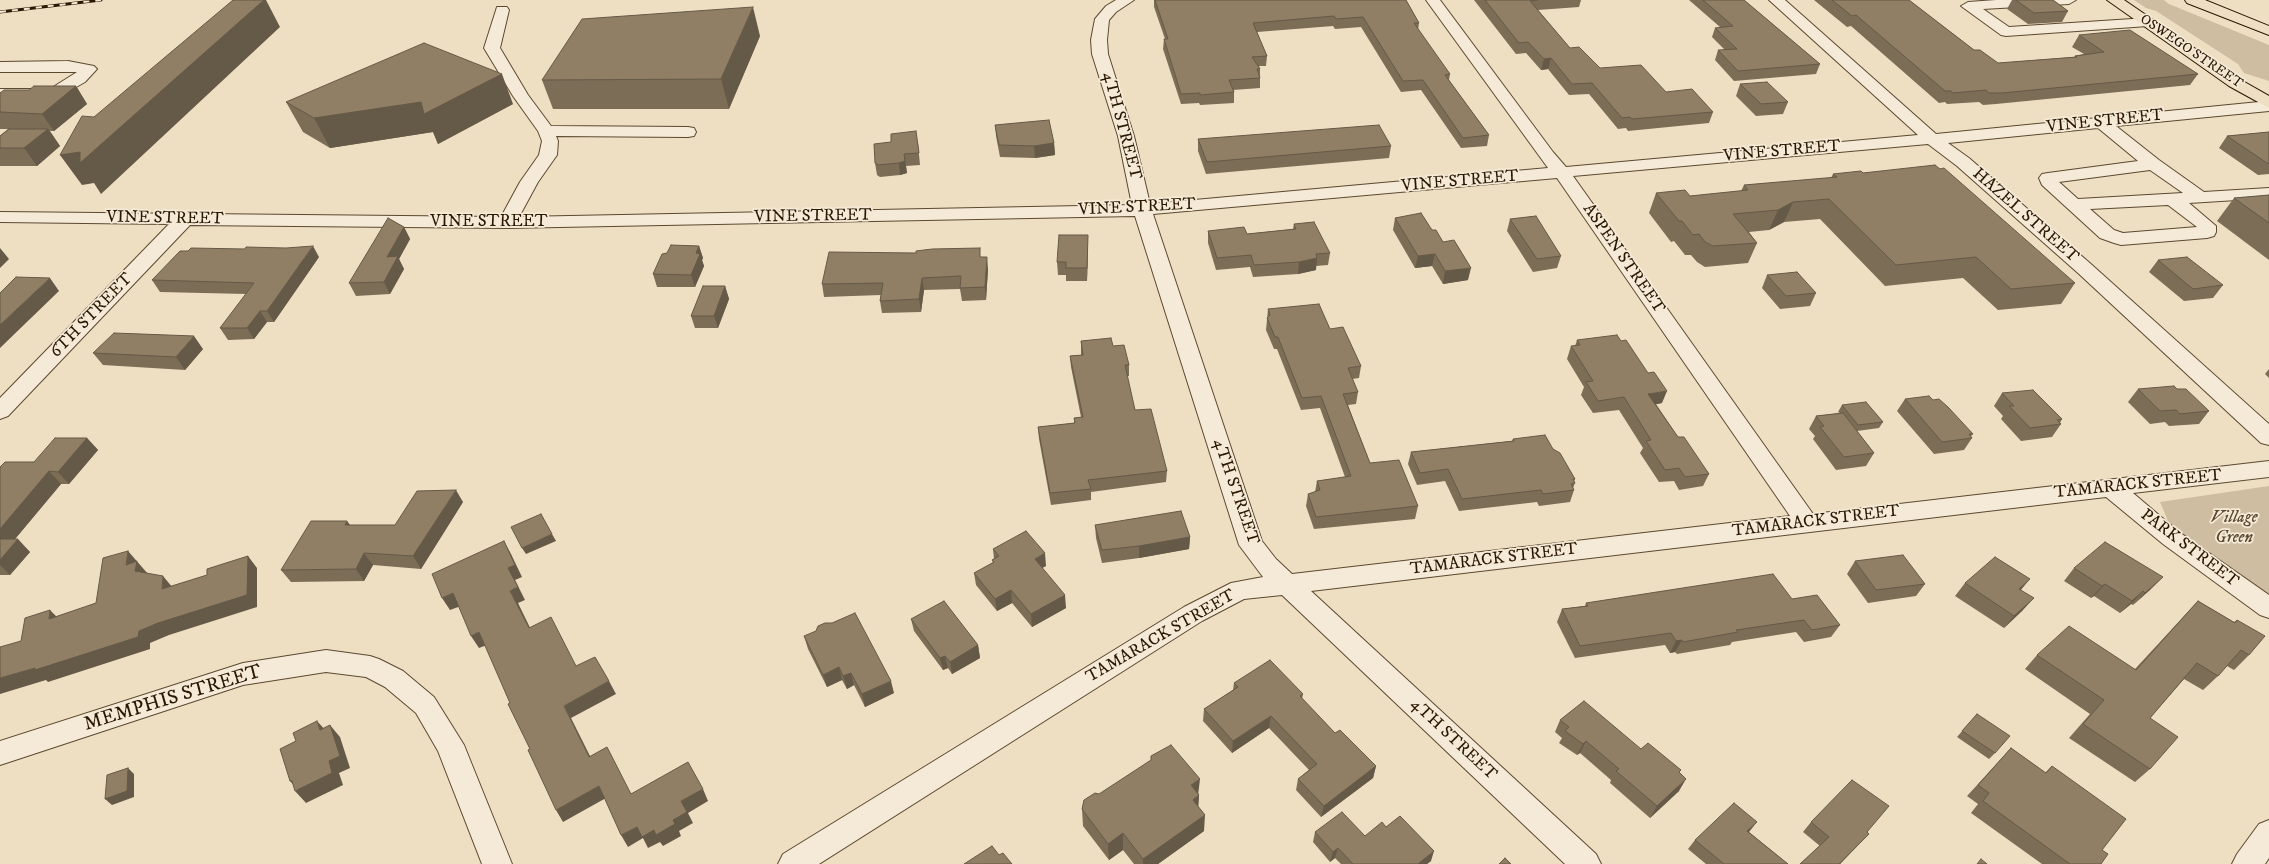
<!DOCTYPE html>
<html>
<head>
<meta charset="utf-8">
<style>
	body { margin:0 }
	canvas { display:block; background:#efdfc2 }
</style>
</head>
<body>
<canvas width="2269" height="864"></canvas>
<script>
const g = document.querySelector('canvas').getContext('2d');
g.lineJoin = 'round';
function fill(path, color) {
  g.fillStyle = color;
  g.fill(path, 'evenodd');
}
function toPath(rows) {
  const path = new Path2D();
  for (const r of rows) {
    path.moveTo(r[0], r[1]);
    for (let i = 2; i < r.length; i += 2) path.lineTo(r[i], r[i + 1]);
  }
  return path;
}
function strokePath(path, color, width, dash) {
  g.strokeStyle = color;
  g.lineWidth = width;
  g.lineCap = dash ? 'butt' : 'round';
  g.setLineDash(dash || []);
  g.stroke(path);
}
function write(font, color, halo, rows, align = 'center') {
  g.font = font + ' "IM FELL DW Pica",serif';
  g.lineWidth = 3.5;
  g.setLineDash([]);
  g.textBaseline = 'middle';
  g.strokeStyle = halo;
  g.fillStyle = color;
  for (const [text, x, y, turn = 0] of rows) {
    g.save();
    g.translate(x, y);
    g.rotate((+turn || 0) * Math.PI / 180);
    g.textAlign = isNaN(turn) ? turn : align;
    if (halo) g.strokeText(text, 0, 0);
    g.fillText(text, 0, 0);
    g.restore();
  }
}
const green = toPath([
	[2134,0,2164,0,2169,4,2269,45,2269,81,2244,73,2238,64,2156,11,2146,8],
	[2269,486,2269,594,2171,528,2160,502]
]);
const minor = toPath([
	[1116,0,1134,0,1116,12,1109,20,1107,40,1108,54,1134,136,1150,204,1548,168,1426,0,1440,0,1553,152,1566,167,1918,135,1769,0,1785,0,1936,134,2269,101,2269,111,2116,126,2159,160,2204,192,2269,188,2269,198,2189,203,2216,226,2216,232,2214,236,2207,238,2121,245,2114,243,2100,238,2042,185,2039,178,2042,174,2048,173,2138,161,2098,128,1948,143,1969,158,2092,265,2269,424,2269,445,2261,443,2078,273,1957,166,1928,144,1573,176,1813,514,2269,461,2269,477,2133,493,2179,532,2269,595,2269,618,2260,615,2163,544,2106,497,1311,591,1596,854,1601,864,1565,864,1282,595,1244,599,1202,621,819,864,778,864,783,854,1184,607,1231,583,1263,577,1239,545,1135,216,507,228,190,225,8,416,0,419,0,398,169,224,0,222,0,212,501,217,520,182,539,155,542,141,538,131,513,96,484,48,497,7,507,7,509,10,500,48,528,95,551,126,688,127,694,128,696,132,694,136,688,137,556,136,558,141,557,155,538,182,519,217,1132,205,1118,136,1092,54,1091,40,1095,19,1106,6,1116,0],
	[2150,170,2183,193,2078,199,2059,182,2150,170],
	[1557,178,1790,516,1292,574,1276,559,1262,541,1153,214,1557,178],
	[2168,205,2197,227,2123,233,2114,230,2090,209,2168,205],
	[1996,0,2076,0,2069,4,1983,9,2009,27,2148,18,2155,22,2148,26,2006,36,2001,35,1961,6,1968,2,1996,0],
	[68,61,94,66,97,69,85,82,59,97,0,99,0,89,50,89,77,72,0,72,0,62,68,61],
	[326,650,370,656,379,659,403,671,434,697,464,745,512,864,482,864,438,751,416,713,385,687,366,677,326,672,243,685,0,765,0,741,243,663,326,650],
	[2269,820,2269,858,2265,864,2232,864,2237,854,2259,824,2269,820]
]);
const major = toPath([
	[2107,0,2124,0,2241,80,2269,96,2269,108,2229,86,2107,0],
	[2185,0,2205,0,2269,26,2269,35,2187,3,2185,0]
]);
const rail = toPath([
	[0,12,101,0]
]);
const wall = toPath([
	[1154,0,1406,0,1419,23,1418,30,1450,74,1449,80,1489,135,1487,146,1461,148,1421,90,1401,92,1361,27,1335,29,1333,26,1257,32,1267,56,1266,66,1259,66,1260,69,1260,88,1233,90,1234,92,1234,103,1200,105,1199,103,1181,104,1163,49,1164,39,1165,39,1154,7],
	[1474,0,1581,0,1579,7,1538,10,1570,48,1600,68,1666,92,1713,112,1709,123,1628,131,1626,128,1618,129,1589,94,1569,95,1548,69,1541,70,1526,53,1516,54],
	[1689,0,1744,0,1820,64,1816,74,1734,81,1715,60,1718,50,1725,50,1712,37,1715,28,1720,27],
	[1814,0,1909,0,1974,50,1998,63,2074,57,2075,56,2084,54,2072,47,2079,35,2198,74,2190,85,1996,104,1983,105,1979,102,1947,104,1945,102,1939,103,1851,26,1847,27],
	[2012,0,2053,0,2068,11,2062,22,2028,24,2007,9],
	[760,36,729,109,553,109,542,80],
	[1740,84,1788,102,1783,114,1756,116,1736,96],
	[76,86,87,104,54,131,50,131,60,146,37,166,0,166,0,136,8,129,0,129,0,93],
	[286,102,513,104,438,144,433,132,330,148,303,132],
	[995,125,1054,143,1055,155,1035,158,1000,157,996,136],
	[2269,132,2269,174,2258,175,2219,148,2227,136],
	[1198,139,1391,146,1389,158,1206,174,1198,151],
	[918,143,920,165,906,166,907,173,900,175,880,177,877,175,875,163],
	[1863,173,2075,283,2061,304,1998,310,1963,278,1885,286,1820,219,1784,222,1769,230,1749,232,1757,243,1748,263,1705,267,1697,262,1691,255,1685,255,1674,241,1671,242,1649,213,1656,193,1690,196,1741,191,1744,185,1831,178,1833,174],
	[2269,195,2269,260,2217,221,2234,198],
	[1395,218,1432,230,1443,242,1468,280,1443,284,1432,266,1415,268,1393,230],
	[1510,219,1561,256,1557,268,1533,272,1507,231],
	[1294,224,1330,253,1328,265,1316,266,1316,270,1298,274,1253,277,1250,267,1216,270,1208,243,1208,231,1247,234,1293,229],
	[404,227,410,239,399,259,404,269,390,294,356,296,349,283],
	[699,246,703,258,702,260,704,266,695,287,657,287,653,274,667,253],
	[1088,248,1087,281,1066,281,1066,275,1058,275,1057,262],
	[319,257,274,322,267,322,254,339,228,340,220,328,246,294,160,292,152,280],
	[981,257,988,269,986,300,962,301,960,289,924,290,921,312,882,313,880,301,881,295,824,297,822,284],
	[2158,260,2223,285,2213,298,2184,301,2149,272],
	[1767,275,1816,293,1810,306,1780,309,1762,288],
	[725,286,729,299,718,328,695,328,691,316],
	[1268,309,1330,329,1361,366,1359,378,1352,379,1358,392,1356,404,1348,405,1370,463,1418,506,1415,519,1314,529,1306,506,1308,494,1315,492,1317,481,1345,477,1320,408,1301,410,1277,349,1274,349,1266,330],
	[1577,340,1662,403,1656,404,1678,437,1709,474,1703,486,1679,490,1674,481,1659,482,1640,453,1643,448,1619,410,1593,413,1581,395,1584,387,1567,359,1571,346,1575,346],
	[1081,341,1113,346,1129,365,1129,376,1127,376,1135,410,1167,471,1166,482,1091,492,1091,500,1051,505,1039,439,1038,427,1074,423,1074,418,1081,417,1071,367,1070,356,1081,355],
	[203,349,185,370,103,365,93,353],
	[2269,369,2269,378,2265,374],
	[2138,389,2177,389,2209,411,2199,424,2169,426,2165,422,2150,424,2128,402],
	[2002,393,2062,419,2060,423,2061,424,2052,437,2021,441,2001,419,2003,416,1994,406],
	[1905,399,1933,400,1973,434,1971,436,1972,438,1964,450,1934,454,1897,411],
	[1842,405,1883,422,1879,428,1857,431,1874,453,1866,466,1836,470,1813,439,1815,436,1809,429,1816,416,1840,413,1838,412],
	[87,438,98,450,69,484,61,484,15,539,30,552,10,575,0,575,0,467,34,462],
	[1513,439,1553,449,1575,479,1574,481,1575,483,1573,488,1574,490,1570,502,1539,506,1537,502,1459,511,1445,481,1417,485,1408,464,1411,452,1512,441],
	[463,502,421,569,373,565,364,581,291,582,281,570,347,521,350,525,395,525],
	[1095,525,1190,537,1189,549,1139,558,1102,563,1096,538],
	[993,549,1046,566,1042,568,1066,608,1032,627,1012,603,997,611,976,585,974,573,993,563,992,560,994,559],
	[1855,561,1925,584,1916,596,1868,603,1847,574],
	[2074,568,2151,589,2133,605,2131,604,2120,613,2094,596,2091,598,2064,581],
	[1965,583,2021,590,2023,610,2004,628,1955,596],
	[1792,599,1840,625,1831,637,1804,642,1796,632,1732,642,1730,645,1677,654,1675,652,1670,653,1665,645,1575,658,1557,622,1562,609,1585,606,1586,603],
	[2198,601,2234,622,2237,620,2249,655,2234,670,2227,666,2218,676,2203,690,2184,679,2150,718,2150,769,2135,782,2069,738,2090,714,2025,669,2037,655,2135,669,2184,616],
	[911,619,978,645,980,658,952,674,948,668,943,670,914,631],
	[804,636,894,693,865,707,854,685,847,689,842,680,827,687,808,649],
	[1234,683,1303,694,1302,699,1335,733,1376,766,1373,778,1321,817,1296,790,1298,779,1309,770,1269,728,1232,753,1203,721,1204,709,1233,690],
	[1977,714,1995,753,1989,759,1957,737],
	[1560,720,1641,749,1680,773,1679,791,1650,818,1610,783,1611,780,1580,753,1577,755,1559,743,1562,738,1555,732],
	[2011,748,2045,773,2052,766,2102,850,2101,864,2042,864,1971,813,1978,804,1967,796],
	[1099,794,1199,794,1199,795,1198,807,1204,831,1158,864,1134,864,1123,850,1109,860,1083,826,1082,809],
	[1811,822,1867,832,1860,843,1840,864,1800,864,1820,846,1803,832],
	[1386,827,1431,861,1427,864,1341,864,1335,858,1330,862,1313,842,1315,832,1365,836],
	[1749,832,1788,864,1706,864,1688,849,1695,840]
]);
const shadedWall = toPath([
	[264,0,266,0,280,27,101,194,94,183,82,185,60,155],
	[753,7,760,36,729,109,721,79],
	[1551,58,1548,69,1541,70,1544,59],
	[502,74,513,104,438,144,433,132,330,148,314,118],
	[76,86,87,104,54,131,42,114],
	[48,129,60,146,37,166,24,148],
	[1054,143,1055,155,1035,158,1034,146],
	[904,154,907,173,900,175,899,163],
	[1793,202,1784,222,1769,230,1778,210],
	[404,227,410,239,399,259,404,269,390,294,384,282,387,257],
	[1088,235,1088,248,1087,281,1087,268],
	[313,246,319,257,274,322,267,311],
	[699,246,703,258,702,260,704,266,695,287,691,275,696,253],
	[0,248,9,259,0,268],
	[1435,254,1432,266,1415,268,1418,256],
	[987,257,988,269,986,300,985,287],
	[1317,258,1316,270,1298,274,1299,262],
	[1471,268,1468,280,1443,284,1445,271],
	[50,278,59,291,0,348,0,325],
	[922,278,924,290,921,312,919,299],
	[725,286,729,299,718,328,714,316],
	[260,311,267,322,254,339,247,328],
	[194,336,203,349,185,370,176,357],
	[1667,391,1662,403,1643,407,1648,394],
	[87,438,98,450,69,484,58,472],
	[49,471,61,484,5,551,0,547,0,529],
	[456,490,463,502,421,569,413,556],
	[347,521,355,533,345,525],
	[552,534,556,541,526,554,522,548],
	[1190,537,1189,549,1139,558,1139,546],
	[18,539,30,552,10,575,0,565,0,560],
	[504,541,511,554,522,577,515,580,525,600,518,603,536,640,529,628,510,591,508,568],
	[128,551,148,574,146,583,126,565],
	[364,553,373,565,364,581,356,569],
	[1045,553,1046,566,1036,571,1035,559],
	[248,556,257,568,257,607,169,635,150,643,150,649,48,682,46,680,0,694,0,678,35,668,139,631],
	[163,576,173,588,162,589],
	[2163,577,2151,589,2133,605,2145,593],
	[2030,579,2020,591,2019,589],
	[2105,584,2094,596,2091,598,2102,586],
	[1011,590,1012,603,997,611,995,599],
	[2143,591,2131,604,2120,613,2132,601],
	[453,593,461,606,450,610,442,598],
	[1065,595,1066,608,1032,627,1031,614],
	[2034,598,2023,610,2004,628,2014,616],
	[50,610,62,622,49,619],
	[479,632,487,645,479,648,471,636],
	[1682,640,1675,652,1670,653,1676,641],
	[978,645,980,658,952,674,950,662],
	[945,656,948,668,943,670,940,658],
	[839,667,842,680,827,687,823,675],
	[851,673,854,685,847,689,843,676],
	[609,681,616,694,571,718,596,768,589,757,564,706],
	[891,681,894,693,865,707,862,694],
	[1271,716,1269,728,1232,753,1233,741],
	[317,721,328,733,320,730],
	[330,725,340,737,350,768,339,773,343,785,306,803,295,791,298,790,290,781,329,761],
	[1586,741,1580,753,1577,755,1583,744],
	[1376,766,1373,778,1321,817,1324,806],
	[128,768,134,774,134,797,112,805,105,799],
	[1200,779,1198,796,1191,785],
	[1686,779,1679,791,1650,818,1657,806],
	[599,786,606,798,563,822,556,810],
	[703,789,708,801,688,813,693,823,679,831,681,836,663,846,660,842,648,848,643,838,628,847,621,835,637,827,673,820,681,801],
	[1199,795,1198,812,1193,800],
	[1205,815,1204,831,1158,864,1143,864,1143,859],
	[1757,822,1749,832,1740,840,1747,831],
	[1123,833,1123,850,1109,860,1108,844],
	[1869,834,1840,864,1839,864],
	[1338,848,1335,858,1330,862,1333,852],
	[1434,851,1431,861,1427,864,1418,864]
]);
const building = toPath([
	[233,0,264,0,80,163,80,152,60,155,82,116,94,117,233,0],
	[1155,0,1406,0,1419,23,1414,23,1450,74,1445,75,1489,135,1463,138,1423,80,1403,81,1363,17,1336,19,1334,16,1253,23,1267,56,1252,57,1260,69,1257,69,1260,78,1229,80,1234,92,1200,95,1200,93,1181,94,1164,39,1168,39,1155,0],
	[1485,0,1538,0,1530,1,1570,48,1579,47,1600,68,1641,65,1666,92,1692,89,1713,112,1632,119,1630,117,1622,118,1592,83,1572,84,1551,58,1544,59,1528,42,1519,43,1485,0],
	[1703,0,1744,0,1820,64,1738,71,1718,50,1737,49,1715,28,1733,26,1703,0],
	[1832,0,1909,0,1974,50,1980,50,1998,63,2077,57,2075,56,2104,52,2079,35,2130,30,2198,74,2002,93,1989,93,1986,90,1953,93,1951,91,1945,91,1856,15,1852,16,1832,0],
	[2016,0,2053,0,2068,11,2034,13,2016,0],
	[753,7,721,79,542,80,582,19,753,7],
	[424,43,502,74,424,114,421,102,314,118,286,102,424,43],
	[1767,82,1788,102,1761,104,1740,84,1767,82],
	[34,86,76,86,42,114,0,112,0,93,4,90,29,90,34,86],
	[1049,120,1054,143,1034,146,999,145,995,125,1049,120],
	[1379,125,1391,146,1207,162,1198,139,1379,125],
	[9,129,48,129,24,148,0,148,0,136,9,129],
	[916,131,919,153,904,154,905,161,899,163,878,165,875,163,874,144,891,142,891,134,916,131],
	[2269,132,2269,163,2267,163,2227,136,2269,132],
	[1935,165,1940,169,1944,168,2075,283,2011,289,1976,257,1896,265,1829,199,1793,202,1778,210,1733,214,1757,243,1713,246,1705,242,1699,234,1693,235,1682,221,1679,221,1656,193,1685,190,1690,196,1748,190,1744,185,1837,177,1833,174,1861,171,1863,173,1935,165],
	[2269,195,2269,223,2234,198,2269,195],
	[1421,213,1432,230,1436,230,1443,242,1454,240,1471,268,1445,271,1435,254,1418,256,1395,218,1421,213],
	[1536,216,1561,256,1537,259,1510,219,1536,216],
	[388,218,404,227,387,257,398,256,384,282,349,283,388,218],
	[1314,222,1330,253,1316,254,1317,258,1299,262,1254,265,1251,255,1217,258,1208,231,1244,227,1247,234,1296,229,1294,224,1314,222],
	[1059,235,1088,235,1087,268,1066,268,1066,262,1057,262,1059,235],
	[671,245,699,246,696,253,700,254,691,275,653,274,662,254,667,253,671,245],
	[313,246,267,311,260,311,247,328,220,328,254,283,152,280,180,251,188,251,191,248,245,249,246,247,286,248,313,246],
	[980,248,980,257,987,257,985,287,960,288,961,276,922,278,919,299,880,301,883,283,822,284,829,252,916,253,916,251,932,249,980,248],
	[2187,257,2223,285,2193,289,2158,260,2187,257],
	[1797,272,1816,293,1786,296,1767,275,1797,272],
	[16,277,50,278,0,325,0,293,16,277],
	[703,286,725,286,714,316,691,316,703,286],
	[1319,304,1330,329,1343,327,1361,366,1348,368,1358,392,1343,394,1370,463,1399,460,1418,506,1316,517,1308,494,1320,490,1317,481,1351,476,1321,396,1302,398,1278,337,1275,337,1267,318,1270,315,1268,309,1319,304],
	[114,333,194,336,176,357,93,353,114,333],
	[1617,335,1621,341,1626,340,1648,373,1654,372,1667,391,1648,394,1678,437,1684,437,1709,474,1685,477,1679,468,1665,470,1646,441,1651,440,1624,397,1598,401,1586,382,1593,381,1571,346,1580,345,1577,340,1617,335],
	[1111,338,1113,346,1124,345,1129,365,1125,365,1135,410,1151,409,1167,471,1088,480,1091,489,1050,493,1038,427,1075,423,1074,418,1083,417,1070,356,1083,355,1081,341,1111,338],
	[2174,386,2177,389,2186,389,2209,411,2180,414,2176,410,2160,411,2138,389,2174,386],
	[2033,390,2062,419,2057,420,2061,424,2030,428,2009,406,2014,406,2002,393,2033,390],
	[1929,396,1933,400,1939,399,1948,407,1973,434,1969,434,1972,438,1942,442,1905,399,1929,396],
	[1866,402,1883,422,1858,425,1842,405,1866,402],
	[1843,413,1874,453,1844,457,1820,427,1824,426,1816,416,1843,413],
	[1545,435,1553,449,1560,453,1575,479,1573,479,1575,483,1571,484,1574,490,1543,494,1541,490,1462,499,1448,469,1420,473,1411,452,1514,441,1513,439,1545,435],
	[55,438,87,438,58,472,49,471,0,529,0,467,5,462,34,462,55,438],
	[456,490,413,556,364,553,356,569,281,570,311,521,347,521,345,525,395,525,417,491,456,490],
	[1181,511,1190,537,1139,546,1102,550,1095,525,1181,511],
	[541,514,552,534,522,548,511,527,541,514],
	[1026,531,1045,553,1035,559,1065,595,1031,614,1011,590,995,599,974,573,994,562,992,560,999,556,993,549,1026,531],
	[0,539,18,539,0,560,0,539],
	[504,541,515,565,508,568,518,587,510,591,529,628,551,617,576,666,595,657,609,681,564,706,589,757,607,747,631,794,688,762,703,789,681,801,687,812,673,820,675,824,656,835,654,830,642,837,637,827,621,835,599,786,556,810,528,750,530,749,508,704,510,703,479,632,471,636,453,593,442,598,432,574,504,541],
	[2105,542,2163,577,2145,593,2143,591,2132,601,2105,584,2102,586,2074,568,2105,542],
	[128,551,126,565,137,561,135,571,163,576,162,589,207,575,207,569,248,556,247,595,158,623,139,631,138,637,35,670,35,668,0,678,0,647,21,641,25,618,50,610,49,619,96,603,103,558,128,551],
	[1903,555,1925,584,1876,590,1855,561,1903,555],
	[1995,557,2030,579,2019,589,2034,598,2014,616,1965,583,1995,557],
	[1773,574,1792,599,1817,595,1840,625,1812,630,1804,620,1736,630,1738,632,1683,642,1682,640,1676,641,1671,633,1580,646,1562,609,1588,606,1586,603,1773,574],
	[944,601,978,645,950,662,945,656,940,658,911,619,944,601],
	[2198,601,2235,623,2237,620,2265,636,2249,655,2241,650,2218,676,2197,663,2150,718,2178,737,2150,769,2083,724,2104,700,2037,655,2069,626,2136,670,2198,601],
	[855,613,891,681,862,694,851,673,843,676,839,667,823,675,804,636,816,631,818,626,825,623,832,623,855,613],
	[1270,660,1303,694,1300,696,1335,733,1340,730,1376,766,1324,806,1298,779,1317,764,1271,716,1233,741,1204,709,1238,687,1234,683,1270,660],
	[1584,701,1641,749,1648,743,1681,770,1679,772,1686,779,1657,806,1616,771,1619,769,1586,741,1583,744,1565,731,1569,727,1560,720,1584,701],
	[1977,714,2010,736,1995,753,1962,731,1977,714],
	[317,721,320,730,330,725,340,756,329,761,332,773,295,791,292,781,290,781,280,749,296,741,293,733,317,721],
	[1171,745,1200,779,1191,785,1199,795,1193,800,1205,815,1143,859,1123,833,1108,844,1082,809,1084,800,1095,793,1099,794,1151,760,1151,756,1171,745],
	[2011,748,2046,773,2052,766,2126,819,2102,850,2108,854,2101,864,2070,864,1983,801,1989,793,1978,785,2011,748],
	[128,768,127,791,105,799,107,775,128,768],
	[1852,780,1889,806,1867,832,1869,834,1839,864,1800,864,1829,837,1811,822,1852,780],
	[1734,803,1757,822,1747,831,1788,864,1724,864,1695,840,1734,803],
	[1342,812,1365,836,1382,822,1386,827,1400,816,1434,851,1418,864,1353,864,1338,848,1333,852,1315,832,1342,812],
	[992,846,999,855,1003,853,1012,864,964,864,992,846],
	[1505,858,1511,864,1499,864,1505,858],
	[1981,859,1987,864,1977,864,1981,859]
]);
const farStreetnames = [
	["OSWEGO STREET",2191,52,34]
];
const streetNames = [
	["VINE STREET",2105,122,-6],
	["4TH STREET",1121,126,75],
	["VINE STREET",1782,152,-5],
	["VINE STREET",1460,182,-5],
	["VINE STREET",1137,208,-3],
	["HAZEL STREET",2025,216,41],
	["VINE STREET",813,217,-1],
	["VINE STREET",165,219,1],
	["VINE STREET",489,222],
	["ASPEN STREET",1623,259,55],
	["6TH STREET",92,316,-46],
	["TAMARACK STREET",2138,485,-6],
	["4TH STREET",1235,492,71],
	["TAMARACK STREET",1816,522,-7],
	["PARK STREET",2189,549,37],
	["TAMARACK STREET",1494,560,-7],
	["TAMARACK STREET",1161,637,-30],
	["4TH STREET",1453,740,43]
];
const parkNames = [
	["Village",2234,518],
	["Green",2234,538]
];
const nearStreetnames = [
	["MEMPHIS STREET",173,699,-17]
];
fill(green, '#cebda1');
strokePath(minor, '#5b4930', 2);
strokePath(major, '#2a1700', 2);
fill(minor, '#f5ead7');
fill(major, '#efdfc2');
strokePath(rail, '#2a1700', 3);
strokePath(rail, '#f5ead7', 2, [6]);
fill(wall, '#7c6d57');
fill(shadedWall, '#655947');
fill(building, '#907f65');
strokePath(building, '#655947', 1);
write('14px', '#2a1700', '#f5ead7', farStreetnames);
write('17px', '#2a1700', '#f5ead7', streetNames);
write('italic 17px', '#5b4930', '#f5ead7', parkNames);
write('20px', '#2a1700', '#f5ead7', nearStreetnames);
</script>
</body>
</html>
